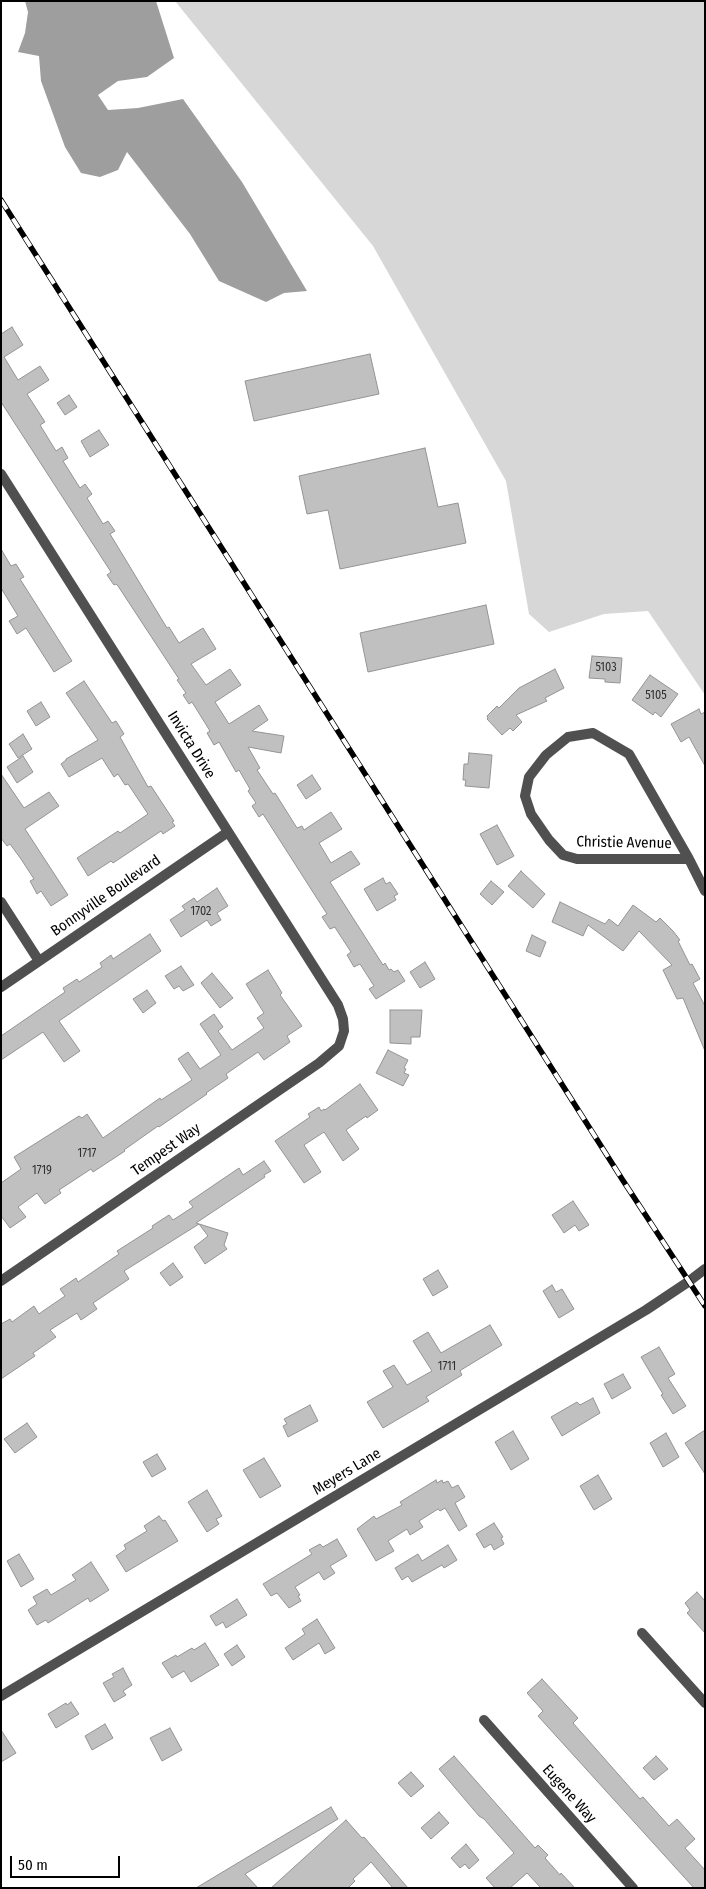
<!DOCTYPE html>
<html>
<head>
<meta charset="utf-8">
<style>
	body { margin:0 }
	#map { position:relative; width:706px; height:1889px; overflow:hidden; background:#fff; font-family:"Fira Sans Condensed",sans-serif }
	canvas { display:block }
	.frame { position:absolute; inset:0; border:2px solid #000; pointer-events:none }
	.scale { position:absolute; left:10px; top:1856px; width:110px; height:22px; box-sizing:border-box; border:2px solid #000; border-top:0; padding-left:6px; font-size:15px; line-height:18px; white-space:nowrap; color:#000; -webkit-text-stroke:4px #fff; paint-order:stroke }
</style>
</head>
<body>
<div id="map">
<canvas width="706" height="1889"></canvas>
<div class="frame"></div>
<div class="scale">50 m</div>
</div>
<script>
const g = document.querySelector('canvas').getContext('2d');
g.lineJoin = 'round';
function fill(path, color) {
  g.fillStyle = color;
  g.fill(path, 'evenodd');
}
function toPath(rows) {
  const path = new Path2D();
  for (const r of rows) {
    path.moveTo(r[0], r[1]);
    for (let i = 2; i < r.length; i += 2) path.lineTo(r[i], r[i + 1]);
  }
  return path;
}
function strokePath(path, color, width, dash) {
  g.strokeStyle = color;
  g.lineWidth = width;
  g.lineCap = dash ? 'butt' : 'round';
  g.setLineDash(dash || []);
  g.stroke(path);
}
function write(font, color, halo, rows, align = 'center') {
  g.font = font + ' "Fira Sans Condensed",sans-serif';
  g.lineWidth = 4;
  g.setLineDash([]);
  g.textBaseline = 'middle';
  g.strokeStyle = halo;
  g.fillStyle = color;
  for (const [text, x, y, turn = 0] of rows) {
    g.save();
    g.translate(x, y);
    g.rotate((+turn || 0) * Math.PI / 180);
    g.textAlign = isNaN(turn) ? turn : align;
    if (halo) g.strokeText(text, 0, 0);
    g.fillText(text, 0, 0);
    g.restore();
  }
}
const green = toPath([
	[175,1,705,1,705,695,648,611,604,614,549,632,529,614,506,481,373,246]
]);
const water = toPath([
	[25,1,156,1,174,58,147,77,118,81,98,95,108,110,138,108,183,99,242,182,307,291,284,293,266,302,219,281,190,234,127,152,118,170,100,177,81,173,65,147,41,81,39,56,18,52,25,33,28,12]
]);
const building = toPath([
	[12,327,23,345,4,357,18,380,40,366,49,380,27,394,45,422,40,425,56,451,62,447,68,458,63,461,80,488,85,484,92,494,87,498,103,524,108,521,115,531,110,534,167,628,169,627,179,643,203,628,216,649,191,664,206,685,230,669,241,685,215,702,229,724,259,705,268,720,252,731,284,736,281,753,248,747,260,768,257,770,273,794,275,793,297,828,302,826,304,830,331,812,342,829,319,843,331,863,351,851,360,864,330,882,383,965,385,963,389,970,391,969,394,972,398,970,405,981,376,999,369,989,374,986,360,964,354,967,347,955,351,952,336,929,335,927,330,929,322,917,327,914,263,814,259,817,252,806,256,803,248,791,250,789,239,770,236,772,219,742,214,745,207,733,210,731,192,702,189,704,183,695,186,693,177,680,179,679,118,586,116,584,114,585,107,575,111,572,1,402,1,334,12,327],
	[370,354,379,394,254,421,245,381,370,354],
	[69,395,77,407,65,415,57,403,69,395],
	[99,430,109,445,90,457,81,441,99,430],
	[425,448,438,507,458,503,466,543,340,569,328,510,307,514,299,476,425,448],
	[1,549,11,566,16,564,24,577,20,579,72,661,54,672,26,628,17,634,9,621,18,616,1,588,1,549],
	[486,605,494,644,368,672,360,633,486,605],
	[592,656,622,658,620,683,605,682,605,679,589,678,592,656],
	[555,669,564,688,545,698,547,701,516,715,522,722,513,731,510,728,502,735,487,719,488,718,487,716,497,706,499,708,519,688,555,669],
	[650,675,678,694,661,717,655,712,653,715,632,700,650,675],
	[84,681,112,723,116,721,124,734,120,737,148,787,151,786,174,821,172,822,175,826,163,834,161,831,113,863,111,861,88,876,77,858,118,831,120,833,148,814,128,784,125,785,118,774,114,777,102,758,69,777,61,764,66,760,66,759,98,740,66,693,84,681],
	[41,702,50,717,36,726,27,711,41,702],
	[699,709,701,714,705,712,705,766,689,737,681,742,671,724,699,709],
	[23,734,32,749,18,758,9,744,23,734],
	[469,753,492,755,489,788,465,786,466,780,463,780,464,764,468,764,469,753],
	[23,756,33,772,17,783,7,767,23,756],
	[1,774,24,808,49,792,59,806,25,829,68,895,51,906,41,891,37,894,30,881,34,879,21,859,10,844,7,846,1,838,1,774],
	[312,775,321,789,306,799,297,785,312,775],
	[497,825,514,856,497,865,480,834,497,825],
	[521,871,545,894,533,908,508,886,521,871],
	[383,878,386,884,390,882,398,894,394,896,396,900,377,911,364,889,383,878],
	[491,881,504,892,492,905,480,894,491,881],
	[217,888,228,906,217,913,221,920,211,926,207,920,181,937,170,920,185,910,182,906,194,898,197,902,217,888],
	[560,902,605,924,609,919,618,926,633,905,656,922,660,918,673,931,680,940,678,941,690,965,692,964,700,979,693,983,705,1006,705,1051,683,998,677,999,663,970,672,965,639,931,623,951,588,925,583,936,552,922,560,902],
	[150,934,161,951,59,1021,80,1051,64,1062,43,1032,1,1060,1,1036,65,992,63,988,77,979,79,982,102,967,100,963,111,955,113,959,150,934],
	[532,935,546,942,540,957,526,951,532,935],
	[425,962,435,979,420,988,410,972,425,962],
	[181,966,194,985,183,991,179,986,174,989,165,976,181,966],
	[268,970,282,993,280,995,302,1026,287,1036,290,1042,264,1060,258,1052,226,1074,228,1078,206,1093,207,1094,159,1127,158,1126,124,1150,125,1151,93,1172,91,1169,59,1190,61,1193,45,1204,37,1193,18,1207,26,1217,10,1228,1,1216,1,1183,21,1169,14,1157,79,1116,82,1118,87,1114,103,1138,160,1098,161,1100,192,1080,178,1059,188,1052,200,1069,221,1055,200,1024,214,1014,223,1027,218,1031,232,1050,264,1028,257,1018,264,1013,246,984,268,970],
	[212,973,233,998,220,1008,201,983,212,973],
	[147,990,156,1003,143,1013,133,999,147,990],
	[390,1010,422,1010,420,1037,411,1037,411,1044,390,1043,390,1010],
	[388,1050,408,1060,404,1068,406,1069,404,1073,409,1075,403,1086,376,1073,388,1050],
	[360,1084,378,1110,367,1118,366,1116,346,1130,359,1149,343,1161,324,1132,304,1145,321,1172,304,1183,275,1141,310,1117,308,1114,319,1107,321,1111,324,1109,325,1110,360,1084],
	[264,1161,271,1171,264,1175,265,1177,196,1223,228,1233,224,1245,227,1249,205,1264,194,1247,208,1236,199,1224,124,1271,129,1279,93,1303,97,1309,81,1320,77,1313,50,1330,56,1337,33,1353,35,1356,1,1379,1,1324,10,1319,12,1322,34,1306,39,1314,43,1311,65,1296,60,1289,76,1278,78,1282,119,1254,117,1251,153,1228,152,1226,169,1215,173,1220,193,1207,189,1202,239,1168,243,1175,264,1161],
	[573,1201,589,1225,579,1231,575,1225,564,1233,552,1215,573,1201],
	[173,1263,183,1277,170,1286,160,1273,173,1263],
	[438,1270,448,1287,433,1296,423,1279,438,1270],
	[552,1285,556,1292,562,1289,574,1309,559,1318,543,1291,552,1285],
	[490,1325,502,1345,461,1370,460,1371,462,1375,426,1397,429,1401,383,1428,367,1402,393,1387,383,1371,394,1365,407,1385,432,1371,413,1341,428,1332,441,1353,490,1325],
	[659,1347,675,1374,668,1378,686,1406,673,1414,661,1395,663,1394,641,1357,659,1347],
	[623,1374,631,1388,612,1399,604,1384,623,1374],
	[593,1398,600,1413,562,1436,551,1417,577,1402,580,1405,593,1398],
	[310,1405,318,1421,288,1437,283,1426,287,1424,284,1419,310,1405],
	[27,1423,37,1437,15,1453,4,1439,27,1423],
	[705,1430,705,1474,685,1443,705,1430],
	[513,1431,529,1459,511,1470,495,1442,513,1431],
	[666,1433,679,1457,663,1467,650,1443,666,1433],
	[157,1454,166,1469,152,1477,143,1462,157,1454],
	[264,1458,281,1486,260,1498,243,1470,264,1458],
	[598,1475,612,1499,594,1510,580,1486,598,1475],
	[436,1480,437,1483,442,1480,443,1483,448,1481,452,1488,458,1485,465,1497,455,1503,467,1526,459,1531,445,1508,440,1511,438,1509,419,1521,423,1527,410,1535,407,1529,388,1541,394,1551,376,1561,357,1529,374,1516,376,1519,402,1505,400,1502,436,1480],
	[207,1490,222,1516,216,1519,219,1524,207,1532,188,1502,207,1490],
	[159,1516,163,1521,165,1520,178,1541,126,1572,116,1556,126,1549,124,1545,147,1531,144,1526,159,1516],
	[494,1523,503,1537,501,1538,504,1544,494,1550,491,1544,484,1548,476,1534,494,1523],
	[337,1539,347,1556,330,1566,335,1573,324,1580,319,1572,295,1587,300,1595,298,1596,301,1601,289,1608,277,1593,271,1596,263,1584,312,1554,309,1550,320,1544,323,1547,337,1539],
	[448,1545,457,1560,444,1568,442,1565,412,1582,408,1576,402,1580,395,1568,418,1554,422,1561,448,1545],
	[19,1554,34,1579,21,1587,7,1561,19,1554],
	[91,1562,109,1590,90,1602,88,1598,48,1623,46,1620,37,1625,28,1610,37,1604,33,1597,47,1589,51,1595,76,1580,72,1575,91,1562],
	[697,1592,705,1601,705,1633,687,1613,690,1610,685,1603,697,1592],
	[237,1599,247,1615,226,1628,223,1622,216,1626,210,1616,237,1599],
	[317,1619,335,1648,325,1654,319,1643,293,1660,285,1648,305,1634,302,1629,317,1619],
	[205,1643,219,1665,191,1682,184,1671,172,1678,162,1663,176,1655,177,1657,192,1648,194,1650,205,1643],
	[237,1645,245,1657,232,1666,224,1654,237,1645],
	[123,1668,132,1685,123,1691,126,1695,114,1702,103,1683,114,1677,112,1674,123,1668],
	[542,1679,578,1718,573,1723,640,1799,643,1797,669,1826,677,1819,695,1839,685,1848,705,1870,705,1888,694,1888,538,1716,543,1711,527,1693,542,1679],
	[71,1702,79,1714,56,1728,48,1714,66,1703,67,1705,71,1702],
	[105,1724,113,1738,92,1750,85,1736,105,1724],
	[170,1728,182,1750,162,1761,150,1738,170,1728],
	[1,1730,16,1753,1,1762,1,1730],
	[454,1756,535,1848,538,1845,548,1855,545,1858,560,1875,561,1873,575,1888,541,1888,527,1873,510,1888,495,1888,486,1878,514,1853,484,1819,479,1816,439,1769,454,1756],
	[656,1756,668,1769,654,1780,643,1768,656,1756],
	[411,1772,424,1786,411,1797,398,1783,411,1772],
	[331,1807,338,1819,245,1874,258,1888,196,1888,331,1807],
	[439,1812,449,1823,431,1839,421,1828,439,1812],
	[346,1820,362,1838,364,1837,408,1888,393,1888,371,1862,353,1879,355,1881,348,1888,271,1888,346,1820],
	[466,1844,479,1860,469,1869,465,1864,460,1868,451,1858,466,1844]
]);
const minor = toPath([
	[1,474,338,1005,343,1019,344,1031,339,1046,319,1063,1,1281],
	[689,859,577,859,563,855,549,840,531,814,525,796,529,777,546,755,568,737,593,733,629,754,689,859,705,891],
	[1,902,39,961],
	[1,987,228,832],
	[642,1633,705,1703],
	[1,1696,646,1310,688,1282,705,1269],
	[484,1720,633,1888]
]);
const rail = toPath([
	[1,200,622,1179,705,1306]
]);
const numberNames = [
	["5103",606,668],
	["5105",656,696],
	["1702",201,912],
	["1717",87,1154],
	["1719",42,1171],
	["1711",447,1367]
];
const streetNames = [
	["Invicta Drive",191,745,58],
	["Christie Avenue",624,843,1],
	["Bonnyville Boulevard",106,896,-35],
	["Tempest Way",166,1150,-35],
	["Meyers Lane",347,1472,-31],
	["Eugene Way",569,1794,48]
];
fill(green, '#d7d7d7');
fill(water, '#9e9e9e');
fill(building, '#c0c0c0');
strokePath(building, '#949494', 1);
strokePath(minor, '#505050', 10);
strokePath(rail, '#000', 5.5);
strokePath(rail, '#fff', 4, [11]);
write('12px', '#303030', null, numberNames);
write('15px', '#000', '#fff', streetNames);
</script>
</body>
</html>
